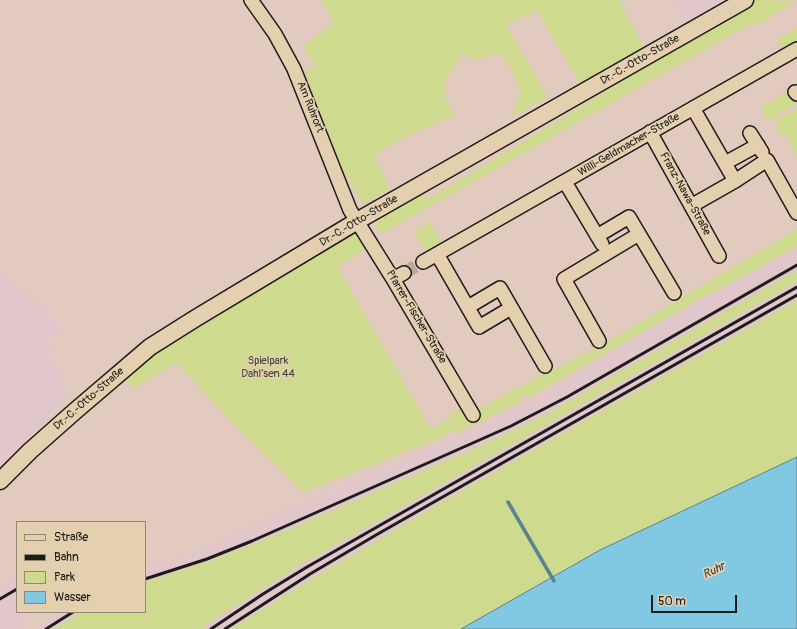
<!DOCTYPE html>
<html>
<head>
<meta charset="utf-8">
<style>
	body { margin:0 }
	#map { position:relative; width:797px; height:629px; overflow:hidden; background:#e2cabf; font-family:Pangolin,sans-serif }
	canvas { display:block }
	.legend { position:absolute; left:16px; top:521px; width:130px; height:92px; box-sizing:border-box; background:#e4d0ae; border:1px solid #948874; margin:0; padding:5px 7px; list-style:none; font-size:12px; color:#1c1c1c }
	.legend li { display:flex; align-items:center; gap:8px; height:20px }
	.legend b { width:20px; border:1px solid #948874 }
	.scale { position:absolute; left:651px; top:595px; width:86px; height:18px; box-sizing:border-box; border:2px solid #1c1c1c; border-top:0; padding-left:5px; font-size:12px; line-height:14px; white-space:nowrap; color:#1c1c1c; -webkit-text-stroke:3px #e4d0ae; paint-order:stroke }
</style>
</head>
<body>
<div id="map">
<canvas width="797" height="629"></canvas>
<ul class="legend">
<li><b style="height:5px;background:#e4d0ae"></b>Straße</li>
<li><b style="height:5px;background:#1c1c1c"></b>Bahn</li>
<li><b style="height:11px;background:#ceda8d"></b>Park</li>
<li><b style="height:11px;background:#81c8e2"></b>Wasser</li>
</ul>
<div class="scale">50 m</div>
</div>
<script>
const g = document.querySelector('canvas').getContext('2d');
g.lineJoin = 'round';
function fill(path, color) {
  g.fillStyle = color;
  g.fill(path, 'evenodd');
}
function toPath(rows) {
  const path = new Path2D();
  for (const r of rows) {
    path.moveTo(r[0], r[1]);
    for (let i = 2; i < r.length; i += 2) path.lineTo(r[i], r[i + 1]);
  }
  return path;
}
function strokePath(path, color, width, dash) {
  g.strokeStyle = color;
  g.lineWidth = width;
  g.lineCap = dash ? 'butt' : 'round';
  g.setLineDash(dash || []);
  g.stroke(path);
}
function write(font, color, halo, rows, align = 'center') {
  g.font = font + ' Pangolin,sans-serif';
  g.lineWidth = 3.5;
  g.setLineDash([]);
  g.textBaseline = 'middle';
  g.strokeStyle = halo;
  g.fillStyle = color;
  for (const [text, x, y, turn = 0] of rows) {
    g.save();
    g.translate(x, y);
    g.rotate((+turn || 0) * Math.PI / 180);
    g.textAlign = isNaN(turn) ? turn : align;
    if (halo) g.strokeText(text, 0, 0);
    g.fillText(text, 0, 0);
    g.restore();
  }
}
const built = toPath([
	[674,0,730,0,688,25],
	[797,247,797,270,550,412,482,445,278,534,210,561,145,582,145,567,158,559,163,566,266,518,474,430,540,397,660,322,706,296,705,295,708,293,710,295],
	[0,270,65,327,48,340,68,395,0,468],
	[797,282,797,300,440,503,306,582,231,629,202,629,218,617,295,568],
	[17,572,17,612,29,612,20,629,0,629,0,587],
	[66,612,82,612,53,629,37,629]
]);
const green = toPath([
	[321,0,619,0,645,50,581,86,537,10,508,24,504,22,548,97,512,117,521,91,506,60,498,53,475,60,462,54,446,80,444,97,455,115,397,141,374,155,390,189,363,205,341,166,305,72,315,67,303,46,334,23],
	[756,0,797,1,756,25,754,22,383,233,379,229,375,231,376,224,385,215,422,191,427,200],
	[797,28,797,43,793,46,791,44,783,49,778,39],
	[789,90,796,103,776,117,767,121,761,107],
	[797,108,797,155,795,156,793,151,795,150,793,151,790,147,792,145,786,134,781,137,776,127,778,126,776,121],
	[430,222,444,245,429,255,414,232],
	[797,229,797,247,709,295,708,293,705,295,706,296,597,358,596,357,594,359,594,360,528,398,525,394,519,397,522,402,453,434,451,430,445,434,445,436,303,492,229,419,176,362,134,389,124,378,166,346,357,230,368,248,337,266,429,426,433,428,449,419,452,412,477,410,513,390,600,346],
	[797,270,797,282,295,568,218,617,202,629,53,629,82,612,145,612,145,582,210,561,278,534,482,445,550,412],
	[797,300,797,457,600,550,461,629,231,629,306,582,440,503]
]);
const water = toPath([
	[797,457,797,629,461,629,600,550,797,457]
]);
const stream = toPath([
	[508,502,554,581]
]);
const minorTunnel = toPath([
	[404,273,423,262]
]);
const minor = toPath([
	[251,0,275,34,294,69,350,210,393,279,473,415],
	[795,92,797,94],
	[693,108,735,181,767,160,797,213],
	[650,132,719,256],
	[750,133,762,152],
	[725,163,758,145],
	[565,182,602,244],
	[691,206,735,181],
	[597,236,629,217,674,293],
	[437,254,479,327,511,308],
	[423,262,797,49],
	[393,279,404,273],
	[468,307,500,288,545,366],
	[599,341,564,279,639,234]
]);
const tertiary = toPath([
	[0,481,30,451,74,412,150,347,196,318,364,217,745,0]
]);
const rail = toPath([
	[145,579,207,559,252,541,511,426,567,397,797,265],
	[0,599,17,589],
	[46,629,73,612],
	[211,629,263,594,307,567,797,287],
	[225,629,310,574,376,535,797,295]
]);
const streetNames = [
	["Dr.-C.-Otto-Straße",640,60,-30],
	["Am Ruhrort",310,107,68],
	["Willi-Geldmacher-Straße",629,145,-30],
	["Franz-Nawa-Straße",685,194,61],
	["Dr.-C.-Otto-Straße",359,221,-31],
	["Pfarrer-Fischer-Straße",416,317,59],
	["Dr.-C.-Otto-Straße",89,399,-41]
];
const parkNames = [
	["Spielpark",268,361],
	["Dahl’sen 44",268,374]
];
const waterNames = [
	["Ruhr",714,571,-26]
];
fill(built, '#e1c6cb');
fill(green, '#ceda8d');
fill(water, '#81c8e2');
strokePath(water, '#598393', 1);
strokePath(stream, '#598393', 3.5);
strokePath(minorTunnel, '#baa79e', 13, [13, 6]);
strokePath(minor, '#1c1c1c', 16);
strokePath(tertiary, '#1c1c1c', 19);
strokePath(minor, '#e4d0ae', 13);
strokePath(tertiary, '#e4d0ae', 16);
strokePath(rail, '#1c1c1c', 3);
write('11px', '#1c1c1c', '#e4d0ae', streetNames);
write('11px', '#404233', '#e4d0ae', parkNames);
write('italic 12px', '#303e44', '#e4d0ae', waterNames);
</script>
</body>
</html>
